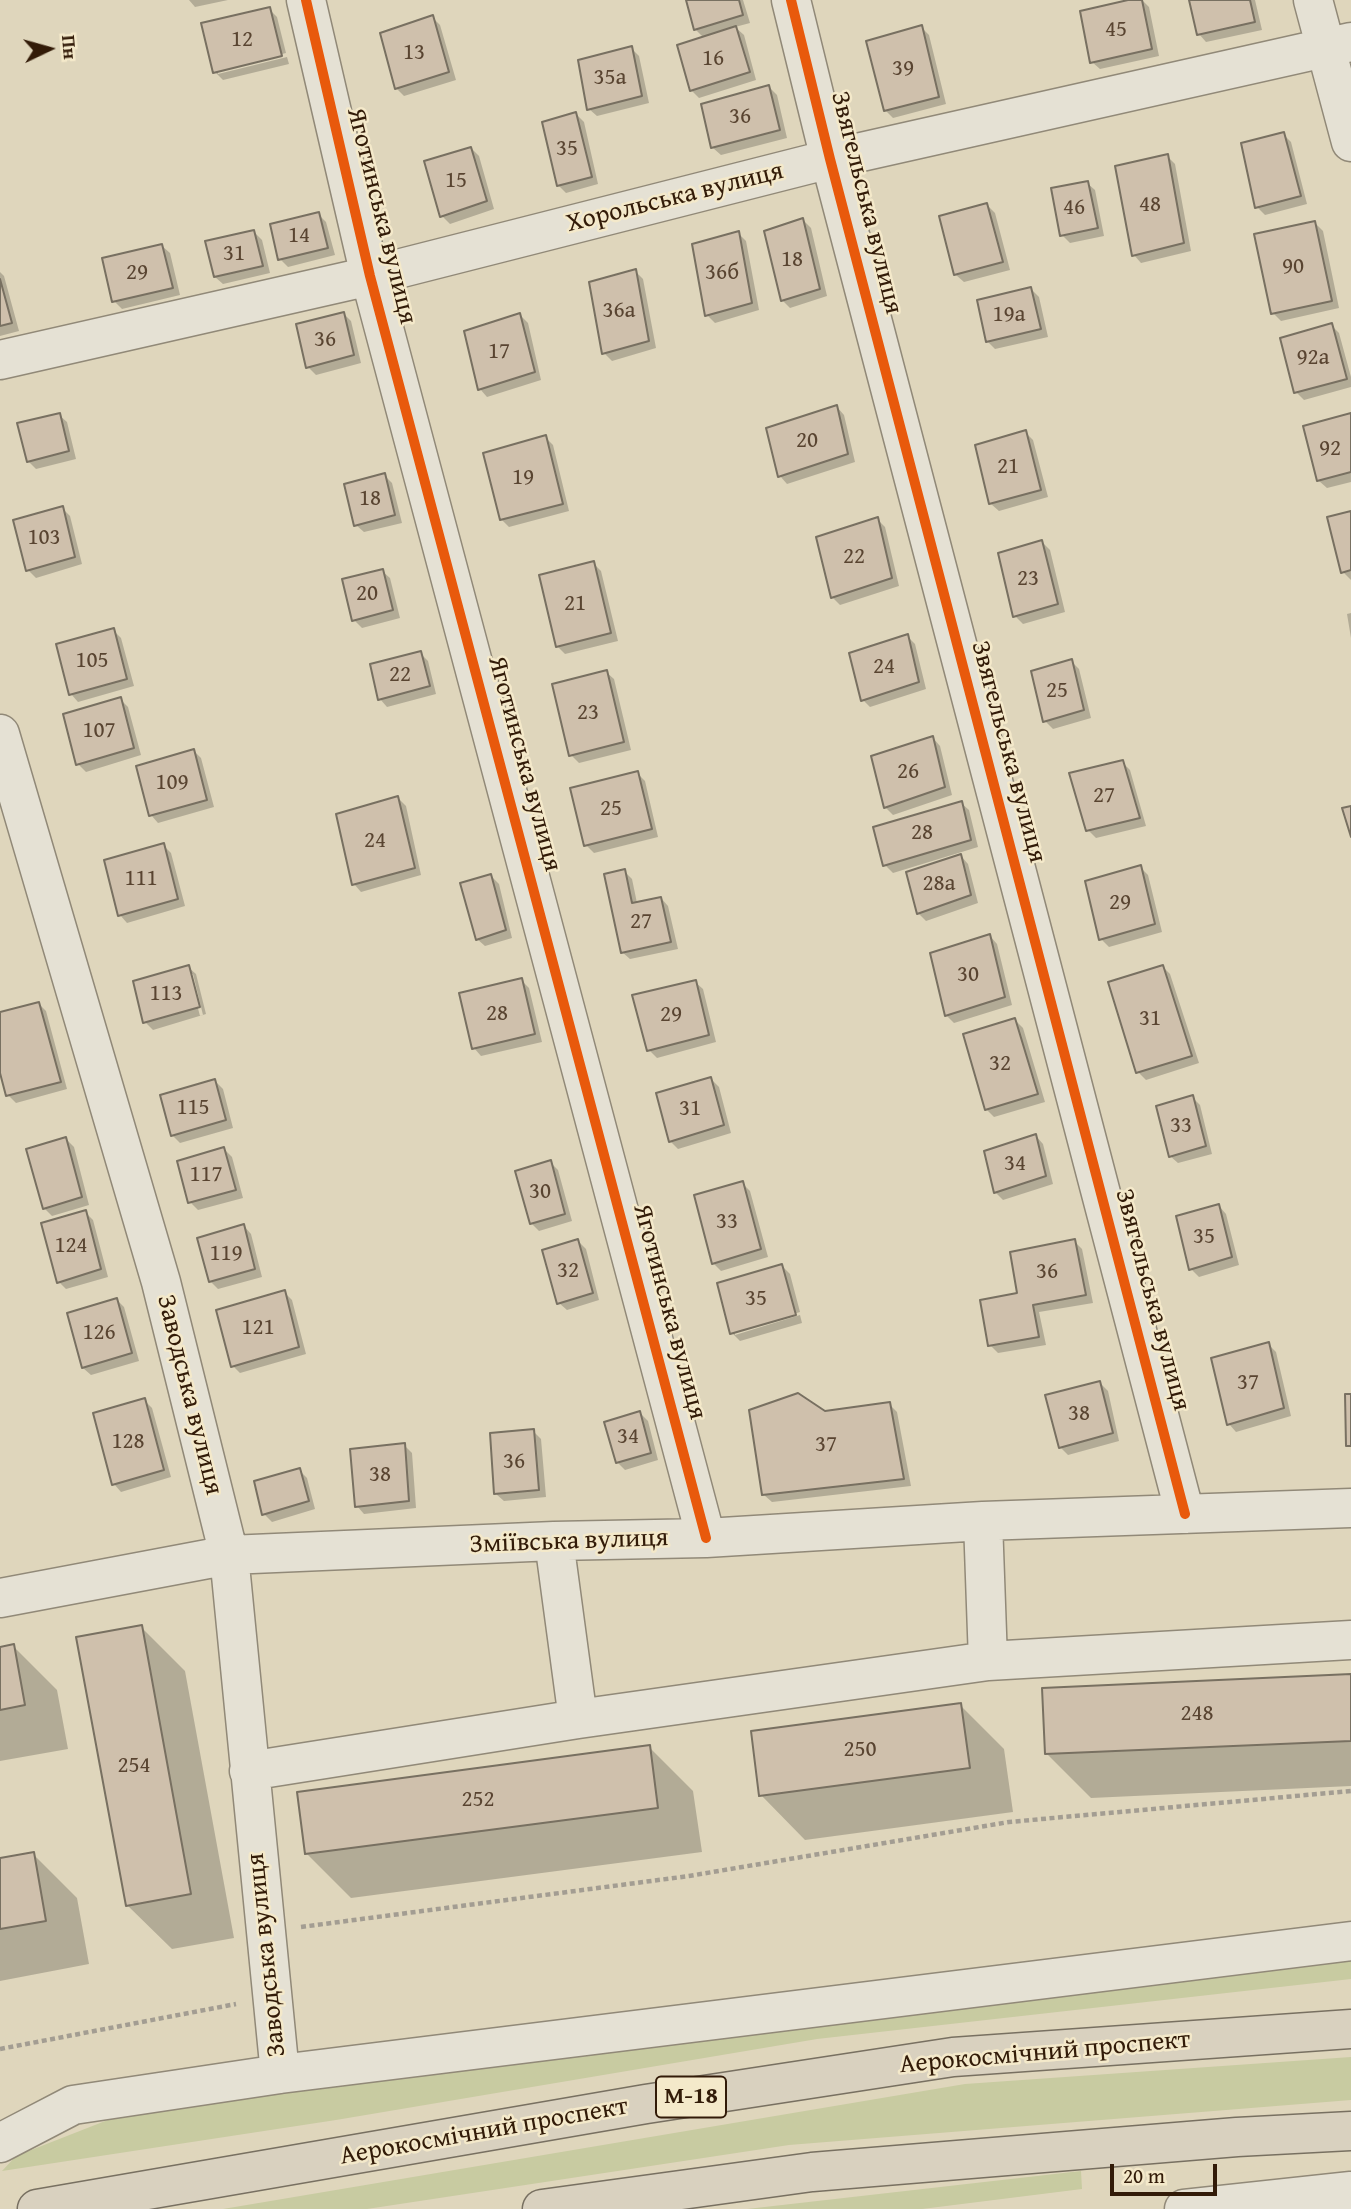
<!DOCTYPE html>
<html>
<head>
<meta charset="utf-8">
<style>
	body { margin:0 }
	#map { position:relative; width:1351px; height:2209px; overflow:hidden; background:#dfd6bc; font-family:"Gentium Book Plus",serif }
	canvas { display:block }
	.north { position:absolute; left:14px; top:14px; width:70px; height:70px; -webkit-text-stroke:5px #f4e9ca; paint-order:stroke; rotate:85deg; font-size:19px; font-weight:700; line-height:28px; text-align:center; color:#321b08 }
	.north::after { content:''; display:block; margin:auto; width:24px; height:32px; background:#321b08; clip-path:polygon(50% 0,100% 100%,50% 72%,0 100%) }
	.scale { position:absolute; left:1110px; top:2164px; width:107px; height:32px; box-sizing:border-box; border:4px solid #321b08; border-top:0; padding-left:9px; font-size:21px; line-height:24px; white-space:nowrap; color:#321b08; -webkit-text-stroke:5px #f4e9ca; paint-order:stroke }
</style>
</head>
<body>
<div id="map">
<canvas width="1351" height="2209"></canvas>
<div class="north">Пн</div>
<div class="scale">20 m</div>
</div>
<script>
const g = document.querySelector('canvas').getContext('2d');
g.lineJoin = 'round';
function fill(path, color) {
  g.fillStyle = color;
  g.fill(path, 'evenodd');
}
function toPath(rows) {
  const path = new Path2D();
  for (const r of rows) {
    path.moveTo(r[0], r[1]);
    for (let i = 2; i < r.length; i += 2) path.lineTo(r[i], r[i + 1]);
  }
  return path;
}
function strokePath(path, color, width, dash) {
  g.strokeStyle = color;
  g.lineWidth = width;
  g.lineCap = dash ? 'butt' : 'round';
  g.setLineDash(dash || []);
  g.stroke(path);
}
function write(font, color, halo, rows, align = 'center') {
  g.font = font + ' "Gentium Book Plus",serif';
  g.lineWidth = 5;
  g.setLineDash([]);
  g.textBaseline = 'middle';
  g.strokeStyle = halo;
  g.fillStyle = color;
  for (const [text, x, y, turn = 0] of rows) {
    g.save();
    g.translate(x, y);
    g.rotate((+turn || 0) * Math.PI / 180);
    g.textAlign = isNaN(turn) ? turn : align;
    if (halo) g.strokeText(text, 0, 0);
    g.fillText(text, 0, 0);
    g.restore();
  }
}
const green = toPath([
	[1351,1954,1351,1979,817,2039,336,2120,2,2171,16,2156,123,2114,334,2085],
	[1351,2057,1351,2100,789,2145,367,2209,223,2209,965,2084],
	[1081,2171,1082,2189,922,2209,747,2209]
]);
const shadow = toPath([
	[189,0,228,0,195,7],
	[687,0,743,0,750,23,735,27,744,35,756,80,699,98,691,90,704,38,695,29],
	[1136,0,1142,0,1149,7,1159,56,1100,69,1092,62],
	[1191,0,1255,0,1262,30,1206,42,1199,34],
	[269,9,277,17,286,53,218,70,218,74,287,57,289,64,223,80,215,72],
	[432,17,440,25,456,80,404,96,396,88],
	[921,27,929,35,946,104,893,118,885,110],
	[631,48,639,56,649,103,597,116,589,109],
	[769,87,777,95,787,138,721,155,713,148,703,105],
	[576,114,584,122,598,184,566,193,558,185],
	[1283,134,1291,142,1307,204,1265,215,1257,207],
	[471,148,479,156,494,209,450,224,442,216],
	[1167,156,1175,164,1191,251,1141,263,1134,255],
	[1087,183,1095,190,1104,236,1070,243,1062,235],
	[987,205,995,213,1010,270,964,282,956,275,941,218],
	[318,214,326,222,335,255,288,267,280,259],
	[803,220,811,228,827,296,790,308,782,300],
	[1315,223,1323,231,1339,308,1281,321,1273,313],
	[254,232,262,240,270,273,223,284,215,277],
	[738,233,746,241,759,310,715,323,707,315],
	[162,246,170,253,180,295,122,309,114,301],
	[635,271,643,279,656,348,612,361,604,353],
	[0,272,4,276,19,331,0,336],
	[1031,289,1039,297,1048,337,995,349,987,341],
	[344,314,351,321,361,363,316,375,308,367],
	[520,315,528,323,541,380,487,397,480,389],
	[1331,325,1339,333,1351,377,1351,387,1304,400,1296,392],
	[837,407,844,415,855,462,787,484,780,476],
	[59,415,67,422,76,459,36,469,28,461],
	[1351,415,1351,482,1327,488,1319,481,1305,427],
	[1025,432,1033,440,1048,497,999,511,991,504,977,446],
	[545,437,553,445,569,511,509,527,502,520],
	[384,475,392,483,402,523,364,532,356,525],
	[62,508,70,516,82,564,36,578,28,570],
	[1351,512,1351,580,1343,572],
	[877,519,885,527,899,586,840,605,832,597],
	[1042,542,1050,550,1065,612,1023,624,1015,616],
	[593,563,601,571,618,641,565,654,557,646],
	[382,571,390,578,400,618,362,628,354,620],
	[1351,613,1351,638,1347,614],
	[113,630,121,638,134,686,78,702,71,694],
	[907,636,915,644,926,689,870,707,863,700],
	[420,653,428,661,436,694,387,707,380,699],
	[1071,661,1079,669,1091,718,1053,729,1045,721],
	[606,672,614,679,631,750,579,763,571,755],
	[120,699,128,707,141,755,86,772,78,764],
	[933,738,940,746,952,795,893,815,885,807],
	[194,751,201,758,214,807,158,823,151,815],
	[1122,762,1130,770,1146,826,1096,838,1088,830],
	[637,773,645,781,658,837,594,853,586,845],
	[398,798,406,806,421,875,361,892,354,884],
	[961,803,969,810,978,847,893,873,885,865,875,828],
	[163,845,171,853,185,906,127,923,120,915],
	[961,856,968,864,978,903,926,921,918,913],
	[1140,867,1148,875,1162,932,1109,947,1101,939],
	[624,871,632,879,637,903,661,898,668,906,678,949,630,959,622,952],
	[491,876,499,884,512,938,485,946,477,939],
	[990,936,997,944,1012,1005,954,1023,947,1016,932,955],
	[1162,966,1170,974,1199,1063,1146,1080,1138,1072],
	[188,967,196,974,206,1014,153,1030,145,1022],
	[189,974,193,974,203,1015,200,1016],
	[521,980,529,988,542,1042,481,1056,474,1048],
	[695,982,703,989,716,1042,657,1058,649,1050],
	[38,1003,46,1011,67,1089,16,1103,8,1095,0,1066,0,1014],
	[1015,1020,1023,1028,1045,1102,994,1117,986,1109],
	[711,1079,719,1087,731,1133,678,1149,670,1141],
	[215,1081,223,1089,233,1128,180,1143,172,1135],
	[1192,1097,1200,1105,1212,1154,1178,1163,1170,1156],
	[1036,1136,1043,1144,1053,1184,1003,1200,995,1192],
	[66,1139,74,1147,89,1205,52,1216,44,1208],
	[224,1149,232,1157,243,1198,198,1210,190,1202],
	[550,1162,558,1170,572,1221,539,1231,531,1223],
	[742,1183,750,1191,768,1257,721,1271,713,1263],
	[1219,1206,1226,1214,1239,1265,1199,1277,1191,1269],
	[85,1212,93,1220,108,1277,66,1289,59,1282],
	[244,1226,251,1234,262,1277,218,1289,210,1281],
	[578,1241,586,1249,599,1300,567,1310,559,1303],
	[1074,1241,1082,1249,1093,1303,1039,1312,1046,1345,998,1353,990,1345,1019,1295],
	[782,1266,790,1274,800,1312,735,1331,735,1335,800,1315,802,1323,740,1341,732,1333],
	[284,1292,292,1300,306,1354,240,1373,233,1366],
	[117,1300,124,1307,139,1361,91,1375,83,1368],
	[1268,1344,1276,1352,1291,1416,1236,1432,1229,1424],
	[1100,1383,1108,1391,1119,1441,1068,1455,1060,1447],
	[144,1400,152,1408,171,1477,121,1492,114,1484],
	[889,1404,897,1412,911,1486,772,1502,764,1495,824,1413],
	[640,1413,648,1421,658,1460,625,1470,617,1462],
	[533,1431,541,1439,546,1497,504,1501,496,1494],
	[404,1445,412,1453,416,1508,364,1514,357,1506],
	[299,1470,307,1478,315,1509,272,1522,264,1514],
	[141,1627,185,1671,234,1938,172,1949,127,1905],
	[13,1646,57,1690,68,1749,0,1761,0,1648],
	[1351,1676,1351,1786,1091,1798,1047,1754],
	[960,1705,1004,1749,1013,1812,805,1840,761,1795],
	[649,1747,693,1791,702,1852,351,1898,307,1854],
	[33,1854,77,1898,89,1964,0,1981,0,1860]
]);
const building = toPath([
	[686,0,739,0,743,15,694,30,686,0],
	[1128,0,1142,0,1152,49,1090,63,1080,11,1128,0],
	[1189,0,1250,0,1255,22,1197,35,1189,0],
	[270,7,282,56,213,73,201,23,270,7],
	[433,15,449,72,395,89,380,33,433,15],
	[922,25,939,97,884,111,866,41,922,25],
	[736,26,750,72,690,91,677,45,736,26],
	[632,46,642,96,587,110,578,60,632,46],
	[769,85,780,130,711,148,701,104,769,85],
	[576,112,592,177,557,186,542,122,576,112],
	[1284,132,1301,196,1255,208,1241,143,1284,132],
	[471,147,487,201,440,217,424,161,471,147],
	[1168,154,1184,243,1132,256,1115,166,1168,154],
	[1088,181,1098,228,1060,236,1051,188,1088,181],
	[987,203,1003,262,954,275,939,216,987,203],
	[319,212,328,248,278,260,270,224,319,212],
	[803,218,820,289,781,301,764,231,803,218],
	[1315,221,1332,301,1271,314,1254,234,1315,221],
	[254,230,263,266,214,277,205,241,254,230],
	[739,231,752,303,705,316,692,244,739,231],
	[162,244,173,288,112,302,102,258,162,244],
	[636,269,649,341,602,354,589,282,636,269],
	[0,279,12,323,0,326,0,279],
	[1031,287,1041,329,986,342,977,300,1031,287],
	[344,312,354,355,306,368,296,324,344,312],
	[520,313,535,372,478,390,464,331,520,313],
	[1332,323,1347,379,1294,393,1280,338,1332,323],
	[837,405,848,454,778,477,766,428,837,405],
	[60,413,69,451,27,462,17,423,60,413],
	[1351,413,1351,472,1317,481,1303,426,1351,413],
	[1026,430,1041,490,989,504,975,445,1026,430],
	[546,435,563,504,500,520,483,453,546,435],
	[385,473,395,515,354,526,344,484,385,473],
	[63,506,75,557,26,571,13,520,63,506],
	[1351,511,1351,570,1341,573,1327,517,1351,511],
	[878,517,892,578,831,598,816,537,878,517],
	[1042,540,1058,604,1013,617,998,553,1042,540],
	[594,561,611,633,556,647,539,575,594,561],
	[383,569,393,610,352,621,342,579,383,569],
	[114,628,127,679,69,695,56,644,114,628],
	[908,634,919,682,861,701,849,653,908,634],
	[421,651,430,686,378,700,370,664,421,651],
	[1072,659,1084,710,1043,722,1031,671,1072,659],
	[607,670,624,742,569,756,552,684,607,670],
	[121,697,134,748,76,765,63,714,121,697],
	[933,736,945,787,884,808,871,756,933,736],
	[194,749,207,800,149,816,136,766,194,749],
	[1123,760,1140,818,1086,831,1069,773,1123,760],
	[638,771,652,829,584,846,570,788,638,771],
	[398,796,415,868,352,885,336,814,398,796],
	[962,801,971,840,883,866,873,827,962,801],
	[1351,806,1351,837,1342,808,1351,806],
	[164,843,178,899,118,916,104,860,164,843],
	[961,854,971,895,917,914,906,872,961,854],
	[1141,865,1155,924,1099,940,1085,881,1141,865],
	[625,869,632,903,661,897,671,942,621,953,604,874,625,869],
	[491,874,506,930,476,940,460,883,491,874],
	[990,934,1005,997,945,1016,930,953,990,934],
	[189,965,200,1007,143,1023,133,981,189,965],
	[1163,965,1192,1056,1136,1073,1108,982,1163,965],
	[522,978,535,1034,472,1049,459,993,522,978],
	[696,980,709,1035,647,1051,632,995,696,980],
	[39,1002,61,1082,6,1096,0,1073,0,1012,39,1002],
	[1015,1018,1038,1094,985,1110,963,1034,1015,1018],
	[711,1077,724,1125,669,1142,656,1093,711,1077],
	[215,1079,226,1120,171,1136,160,1095,215,1079],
	[1193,1095,1206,1146,1169,1157,1156,1106,1193,1095],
	[1036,1134,1046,1176,994,1193,984,1151,1036,1134],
	[66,1137,82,1197,43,1209,26,1149,66,1137],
	[224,1147,236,1190,188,1203,177,1161,224,1147],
	[551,1160,565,1214,530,1224,515,1171,551,1160],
	[743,1181,761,1249,712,1264,694,1195,743,1181],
	[1219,1204,1232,1257,1189,1270,1176,1216,1219,1204],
	[86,1210,101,1269,57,1283,41,1223,86,1210],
	[244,1224,255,1269,209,1282,197,1238,244,1224],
	[578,1239,593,1293,557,1304,542,1250,578,1239],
	[1075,1239,1086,1295,1033,1305,1039,1337,988,1346,980,1300,1017,1293,1010,1252,1075,1239],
	[782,1264,796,1315,730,1334,717,1283,782,1264],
	[285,1290,299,1347,231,1367,216,1310,285,1290],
	[117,1298,132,1353,82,1368,67,1313,117,1298],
	[1269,1342,1284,1408,1227,1425,1211,1358,1269,1342],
	[1100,1381,1113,1433,1059,1448,1045,1395,1100,1381],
	[798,1393,825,1411,890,1402,904,1479,762,1495,749,1410,798,1393],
	[1345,1394,1351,1394,1351,1446,1346,1446,1345,1394],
	[145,1398,164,1470,112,1485,93,1413,145,1398],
	[640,1411,651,1453,616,1463,604,1422,640,1411],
	[534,1429,539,1490,494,1494,490,1433,534,1429],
	[405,1443,409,1501,355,1507,350,1449,405,1443],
	[300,1468,309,1501,262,1515,254,1481,300,1468],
	[142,1625,191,1894,126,1906,76,1637,142,1625],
	[14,1644,25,1705,0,1710,0,1647,14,1644],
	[1351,1674,1351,1741,1045,1754,1042,1688,1351,1674],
	[961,1703,970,1768,759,1796,751,1731,961,1703],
	[650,1745,658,1808,305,1854,297,1792,650,1745],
	[34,1852,46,1921,0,1929,0,1858,34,1852]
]);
const path = toPath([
	[301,1927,689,1876,1009,1822,1351,1791],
	[0,2049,236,2004]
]);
const minor = toPath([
	[306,0,370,276,706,1538],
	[791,0,830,159,1185,1514],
	[1313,0,1351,142],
	[0,360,370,276,830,159,1351,42],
	[0,734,161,1282,229,1555,280,2074],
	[983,1521,988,1661],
	[554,1541,578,1719],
	[0,1598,229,1555,554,1541,706,1538,983,1521,1351,1508],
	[249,1771,578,1719,988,1661,1351,1640],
	[0,2143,73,2105,280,2074,1351,1941],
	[1184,2209,1351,2191]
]);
const major = toPath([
	[37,2209,646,2104,953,2057,1351,2029],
	[542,2209,812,2172,1237,2137,1351,2131]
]);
const cycleway = toPath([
	[306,0,370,276,706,1538],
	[791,0,830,159,1185,1514]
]);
const numberNames = [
	["45",1116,30],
	["12",242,40],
	["13",414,53],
	["16",713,59],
	["39",903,69],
	["35а",610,78],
	["36",740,117],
	["35",567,149],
	["15",456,181],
	["48",1150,205],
	["46",1074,208],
	["14",299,236],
	["31",234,254],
	["18",792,260],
	["90",1293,267],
	["29",137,273],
	["36б",722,273],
	["36а",619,311],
	["19а",1009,315],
	["36",325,340],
	["17",499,352],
	["92а",1313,358],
	["20",807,441],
	["92",1330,449],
	["21",1008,467],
	["19",523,478],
	["18",370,499],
	["103",44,538],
	["22",854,557],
	["23",1028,579],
	["20",367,594],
	["21",575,604],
	["105",92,661],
	["24",884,667],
	["22",400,675],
	["25",1057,691],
	["23",588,713],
	["107",99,731],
	["26",908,772],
	["109",172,783],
	["27",1104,796],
	["25",611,809],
	["28",922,833],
	["24",375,841],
	["111",141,879],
	["28а",939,884],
	["29",1120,903],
	["27",641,922],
	["30",968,975],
	["113",166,994],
	["28",497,1014],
	["29",671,1015],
	["31",1150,1019],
	["32",1000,1064],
	["115",193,1108],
	["31",690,1109],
	["33",1181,1126],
	["34",1015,1164],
	["117",206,1175],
	["30",540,1192],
	["33",727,1222],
	["35",1204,1237],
	["124",71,1246],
	["119",226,1254],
	["32",568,1271],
	["36",1047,1272],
	["35",756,1299],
	["121",258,1328],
	["126",99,1333],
	["37",1248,1383],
	["38",1079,1414],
	["34",628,1437],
	["128",128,1442],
	["37",826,1445],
	["36",514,1462],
	["38",380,1475],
	["248",1197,1714],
	["250",860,1750],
	["254",134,1766],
	["252",478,1800]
];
const shields = [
	[691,2097,70]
];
const shieldNames = [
	["М-18",691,2097]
];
const streetNames = [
	["Хорольська вулиця",675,198,-14],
	["Звягельська вулиця",866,203,76],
	["Яготинська вулиця",381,216,76],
	["Звягельська вулиця",1008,752,75],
	["Яготинська вулиця",524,764,75],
	["Звягельська вулиця",1152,1300,75],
	["Яготинська вулиця",669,1312,75],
	["Заводська вулиця",189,1395,76],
	["Зміївська вулиця",569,1542,-2],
	["Заводська вулиця",267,1955,-96],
	["Аерокосмічний проспект",1045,2053,-5],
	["Аерокосмічний проспект",484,2132,-10]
];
fill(green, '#c8cba1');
fill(shadow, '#0003');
fill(building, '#cfc0ac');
strokePath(building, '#787061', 2);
strokePath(minor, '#918978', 41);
strokePath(major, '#787061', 41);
strokePath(path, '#a39d92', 4.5, [5, 3.5]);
strokePath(minor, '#e5e1d4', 38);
strokePath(major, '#d9d1bf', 38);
strokePath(cycleway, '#e8590c', 10);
write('23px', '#594431', null, numberNames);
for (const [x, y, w] of shields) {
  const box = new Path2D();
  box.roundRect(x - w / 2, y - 20.5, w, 41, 5);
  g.fillStyle = '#f4e9ca';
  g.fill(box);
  strokePath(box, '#321b08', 2);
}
write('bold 24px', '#321b08', null, shieldNames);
write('26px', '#321b08', '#f4e9ca', streetNames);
</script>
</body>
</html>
